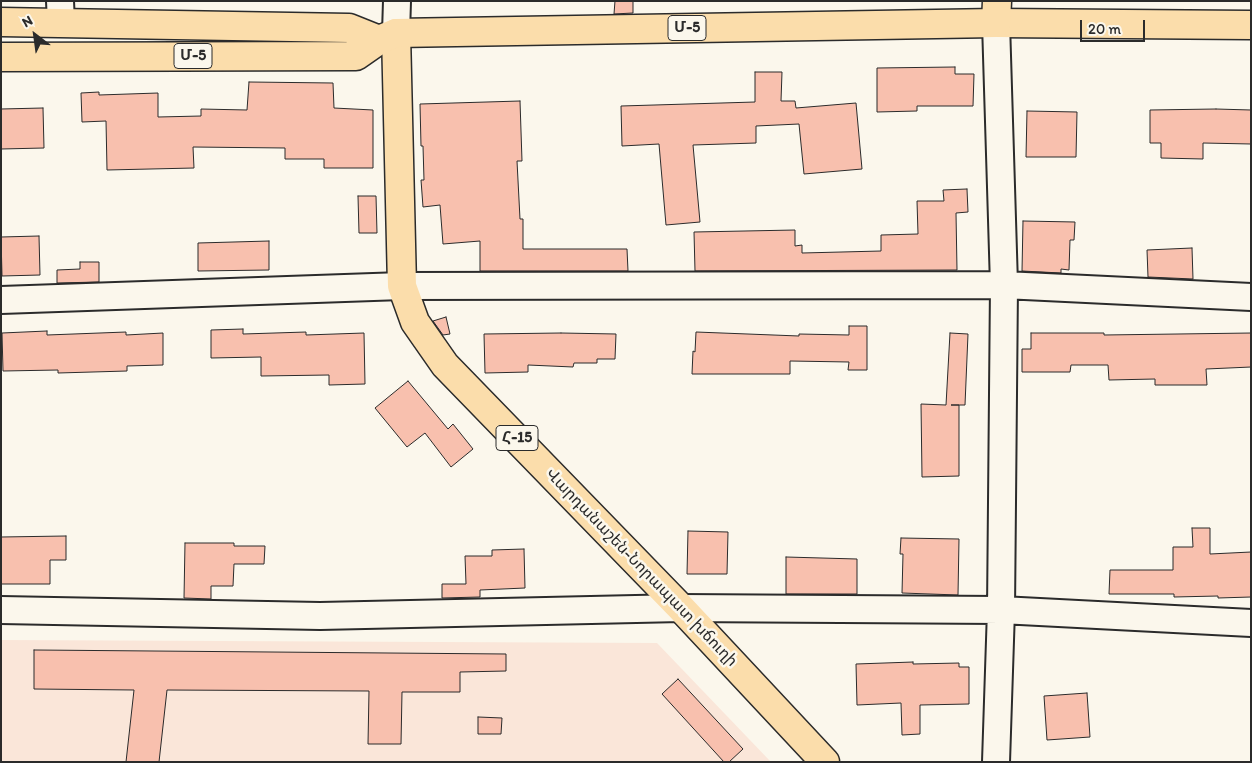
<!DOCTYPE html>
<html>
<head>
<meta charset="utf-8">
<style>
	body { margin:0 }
	#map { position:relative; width:1252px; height:763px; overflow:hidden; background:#fbf7ec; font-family:Itim,sans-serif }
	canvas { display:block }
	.frame { position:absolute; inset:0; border:2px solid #2b2b2b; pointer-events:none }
	.north { position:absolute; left:10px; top:10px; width:50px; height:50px; -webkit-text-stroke:4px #fbf7ec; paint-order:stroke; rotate:330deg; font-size:14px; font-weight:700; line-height:20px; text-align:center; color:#2b2b2b }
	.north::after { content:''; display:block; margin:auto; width:18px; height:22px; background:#2b2b2b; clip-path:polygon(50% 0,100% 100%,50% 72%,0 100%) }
	.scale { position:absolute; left:1080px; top:20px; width:65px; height:22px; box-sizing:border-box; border:2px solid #2b2b2b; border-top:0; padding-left:6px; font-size:15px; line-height:18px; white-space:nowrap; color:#2b2b2b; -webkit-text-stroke:4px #fbf7ec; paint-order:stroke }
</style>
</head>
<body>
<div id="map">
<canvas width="1252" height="763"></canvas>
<div class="frame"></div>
<div class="north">N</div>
<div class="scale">20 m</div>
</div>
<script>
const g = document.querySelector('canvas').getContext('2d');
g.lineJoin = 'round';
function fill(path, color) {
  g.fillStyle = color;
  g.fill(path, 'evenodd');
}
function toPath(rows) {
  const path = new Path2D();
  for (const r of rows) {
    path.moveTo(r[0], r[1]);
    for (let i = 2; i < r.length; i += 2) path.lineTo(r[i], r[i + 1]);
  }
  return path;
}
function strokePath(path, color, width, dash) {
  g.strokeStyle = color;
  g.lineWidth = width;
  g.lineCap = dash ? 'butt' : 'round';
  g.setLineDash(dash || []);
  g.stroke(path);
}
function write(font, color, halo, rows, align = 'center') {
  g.font = font + ' Itim,"Noto Sans Armenian",sans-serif';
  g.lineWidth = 5;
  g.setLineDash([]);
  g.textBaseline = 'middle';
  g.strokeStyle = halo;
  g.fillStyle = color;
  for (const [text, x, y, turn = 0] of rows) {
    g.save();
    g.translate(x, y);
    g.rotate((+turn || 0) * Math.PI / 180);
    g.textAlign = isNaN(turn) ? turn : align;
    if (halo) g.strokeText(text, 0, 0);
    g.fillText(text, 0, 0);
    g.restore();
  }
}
const built = toPath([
	[1,640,657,643,771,762,1,762]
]);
const building = toPath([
	[615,1,633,1,633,13,614,14,615,1],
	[955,67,955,74,974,74,973,106,917,106,917,111,877,112,877,68,955,67],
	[755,72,782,72,781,101,795,101,796,108,856,103,862,169,804,174,799,124,756,126,756,143,693,145,700,222,666,225,659,144,622,146,621,106,755,102,755,72],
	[249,82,333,83,334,108,373,110,373,168,324,168,324,159,285,159,285,148,193,147,194,168,107,170,106,121,82,122,81,93,99,92,99,95,158,93,158,117,201,116,201,109,247,110,249,82],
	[520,101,522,161,517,161,520,219,523,219,523,249,627,249,628,271,480,271,480,241,443,244,440,205,423,207,421,180,424,180,423,146,421,146,420,104,520,101],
	[43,108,44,148,1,149,1,109,43,108],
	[1216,109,1251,110,1251,144,1203,143,1203,159,1161,158,1161,143,1150,143,1150,110,1216,109],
	[1027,111,1077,112,1076,157,1026,157,1027,111],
	[967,189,968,212,956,213,957,270,695,271,694,232,795,230,795,246,802,245,802,253,881,251,881,235,918,234,917,201,944,201,943,190,967,189],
	[358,196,376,196,377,233,359,233,358,196],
	[1023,221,1075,222,1074,240,1070,240,1069,270,1061,269,1061,273,1022,271,1023,221],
	[39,236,40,275,2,276,1,237,39,236],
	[269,241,269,270,198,271,198,243,269,241],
	[1192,248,1193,279,1148,277,1147,250,1192,248],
	[80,262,99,262,99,282,57,283,57,270,80,269,80,262],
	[446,317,450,334,443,335,433,321,446,317],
	[849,326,867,326,867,370,848,370,849,362,790,361,790,374,692,374,693,351,695,352,696,332,799,336,799,334,849,335,849,326],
	[243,329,243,334,306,332,306,335,364,333,365,384,329,385,329,375,261,376,261,357,211,358,211,330,243,329],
	[47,331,47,335,126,332,126,335,163,333,163,365,127,366,127,371,58,373,58,370,3,371,2,333,47,331],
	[561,333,616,334,615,359,597,359,597,363,574,363,573,367,528,365,528,372,485,373,484,334,561,333],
	[950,333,968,334,965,405,951,405,959,405,959,476,922,477,921,404,946,405,950,333],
	[1031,333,1104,333,1104,335,1251,333,1251,367,1206,369,1207,385,1155,385,1155,379,1109,380,1108,365,1071,365,1070,372,1022,372,1022,349,1031,349,1031,333],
	[408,381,448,429,453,424,473,449,451,467,425,433,407,447,375,408,408,381],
	[1192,528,1210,528,1210,554,1251,552,1251,597,1218,598,1218,596,1174,597,1174,594,1109,594,1110,570,1173,570,1173,547,1193,547,1192,528],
	[688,531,728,532,727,574,687,574,688,531],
	[66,536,66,560,50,560,50,584,1,584,1,537,66,536],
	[901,538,959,539,958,595,902,593,903,554,900,554,901,538],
	[185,543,234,543,234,546,265,546,264,564,234,564,233,586,211,586,211,599,184,598,185,543],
	[524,549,525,588,480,590,480,597,442,598,442,584,466,584,465,556,492,556,492,550,524,549],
	[786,557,857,559,857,594,786,594,786,557],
	[34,650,506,654,506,671,460,672,460,692,402,692,401,744,368,744,369,691,167,690,159,762,126,762,134,690,34,689,34,650],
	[913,662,913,664,959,663,959,667,969,667,969,704,920,705,920,734,902,735,901,703,857,705,856,664,913,662],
	[678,679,743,749,729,762,724,762,662,694,678,679],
	[1087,693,1090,737,1047,740,1044,696,1087,693],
	[478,717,502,718,501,734,478,734,478,717]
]);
const minor = toPath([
	[60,1,61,23],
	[396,33,397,1],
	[1,300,402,286,1004,285,1251,297],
	[1,610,320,616,681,608,1001,610,1251,623],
	[996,762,1001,610,1004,285,996,23]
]);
const major = toPath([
	[996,23,1251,25],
	[396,33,402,286,415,322,445,365,681,608,825,762]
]);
const highway = toPath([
	[1,22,349,28,379,40],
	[1,57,356,56,379,40,396,33,996,23,997,1]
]);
const shields = [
	[687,28,38],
	[193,56,38],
	[517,438,42]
];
const shieldNames = [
	["Մ-5",687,28],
	["Մ-5",193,56],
	["Հ-15",517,438]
];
const streetNames = [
	["Վարդանաշեն-Նորապատ խճուղի",641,568,46]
];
fill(built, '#fae6d9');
fill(building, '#f8c0ae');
strokePath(building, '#2b2b2b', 1);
strokePath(minor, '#2b2b2b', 30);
strokePath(major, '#2b2b2b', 31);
strokePath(highway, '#2b2b2b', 31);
strokePath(minor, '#fbf7ec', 26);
strokePath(major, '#fbddab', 28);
strokePath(highway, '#fbddab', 28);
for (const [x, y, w] of shields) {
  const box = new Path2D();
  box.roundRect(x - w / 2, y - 12.5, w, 25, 4);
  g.fillStyle = '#fbf7ec';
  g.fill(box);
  strokePath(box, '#2b2b2b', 1);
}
write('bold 15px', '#2b2b2b', null, shieldNames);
write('16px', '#2b2b2b', '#fbf7ec', streetNames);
</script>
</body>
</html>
